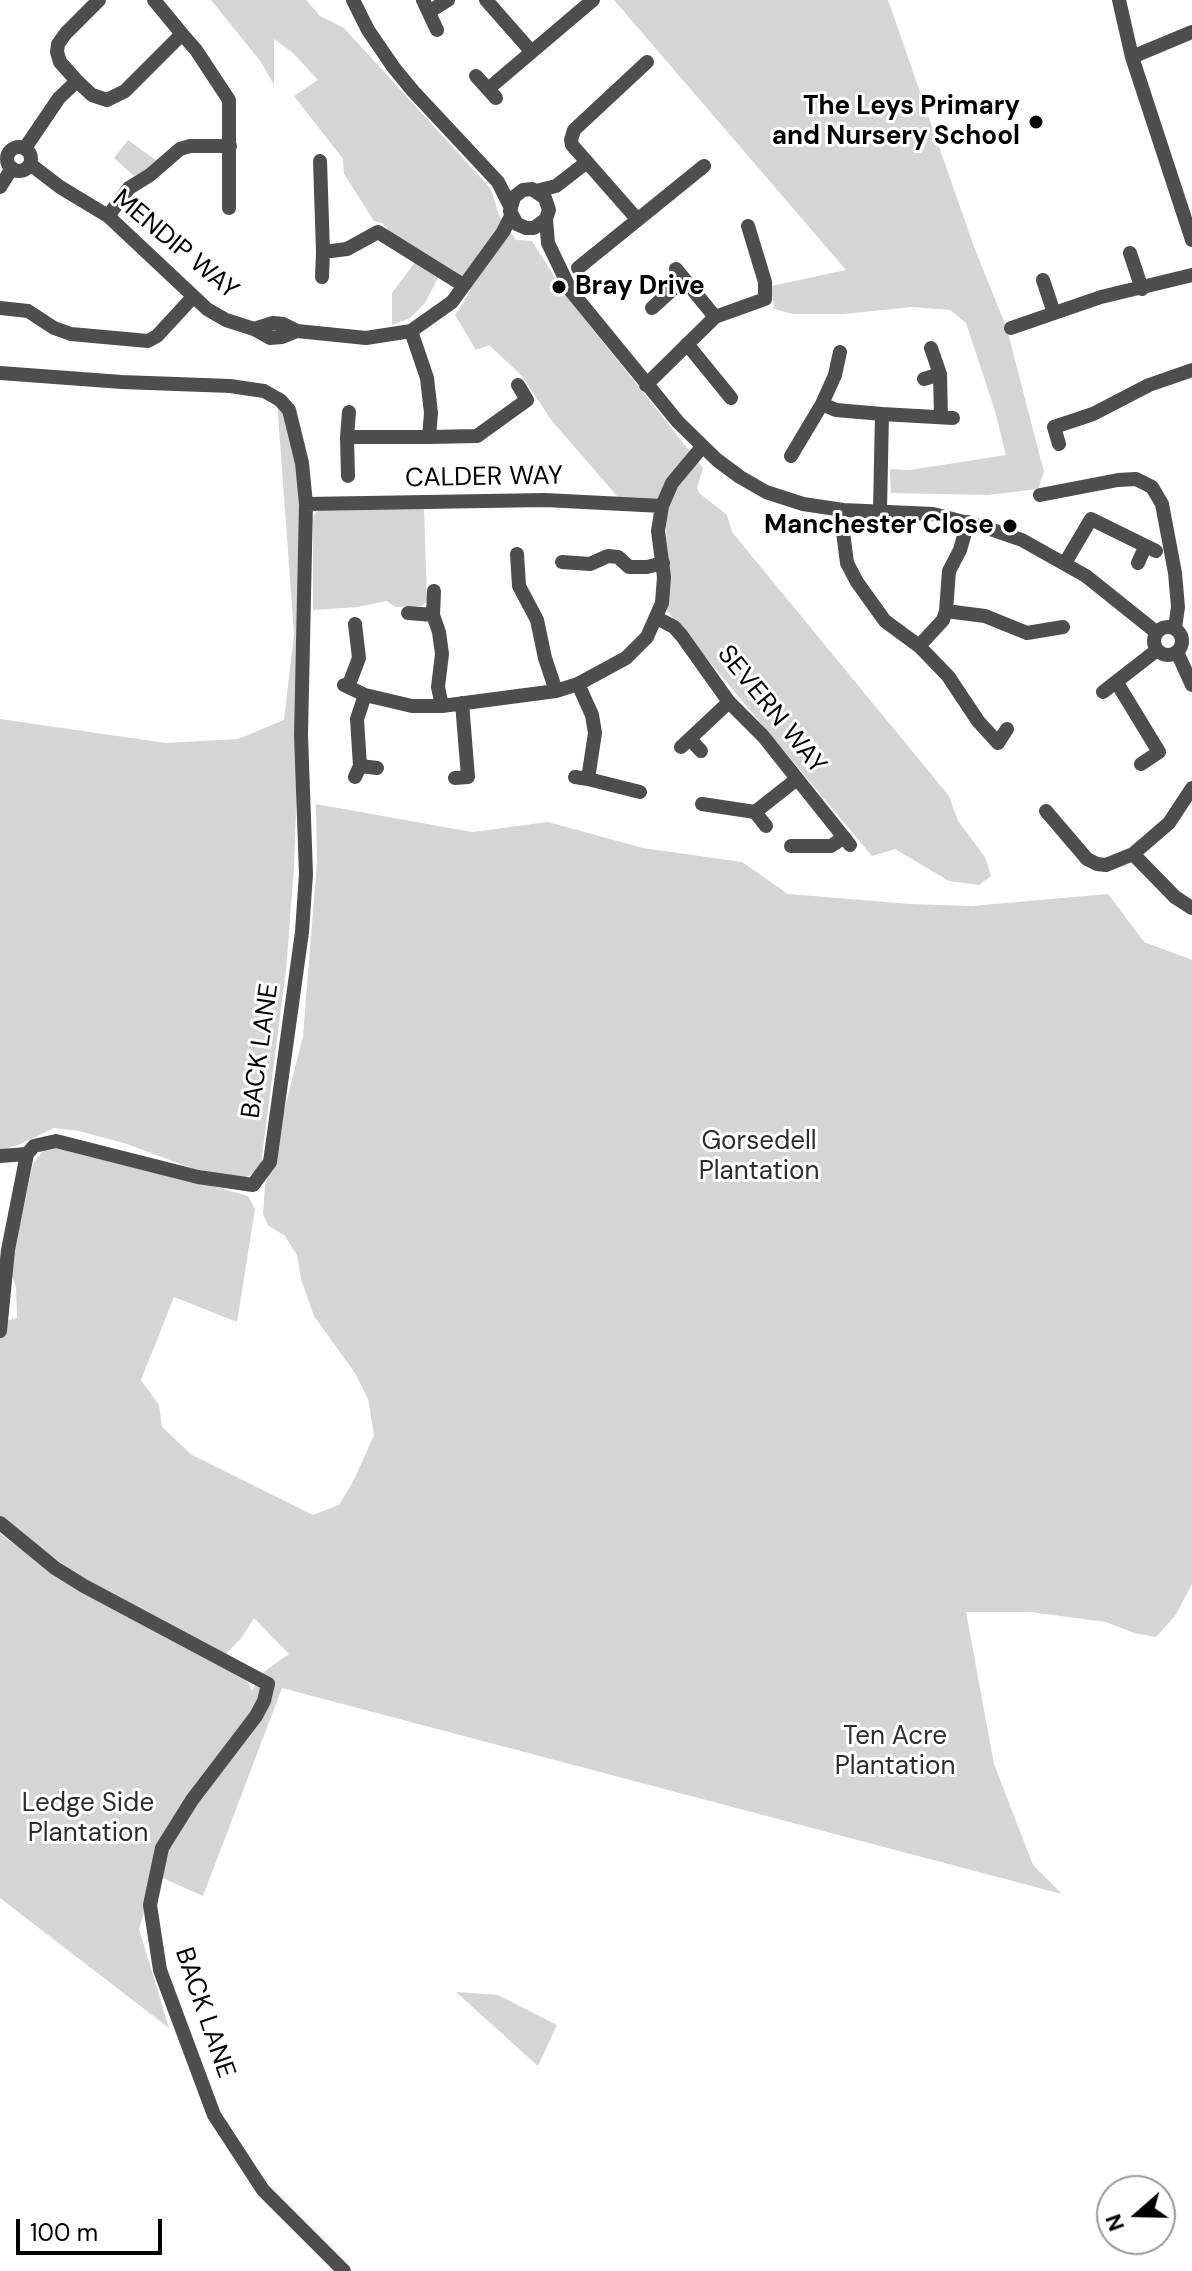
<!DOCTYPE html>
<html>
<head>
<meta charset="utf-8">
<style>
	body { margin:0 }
	#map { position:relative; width:1192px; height:2271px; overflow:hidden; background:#fff; font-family:"DM Sans",sans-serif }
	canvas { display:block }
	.north { position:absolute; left:1096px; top:2175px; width:80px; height:80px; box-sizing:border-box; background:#fff; border:2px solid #999; border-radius:50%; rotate:250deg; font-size:22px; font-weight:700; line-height:32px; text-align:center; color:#000 }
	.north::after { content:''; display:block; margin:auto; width:28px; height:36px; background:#000; clip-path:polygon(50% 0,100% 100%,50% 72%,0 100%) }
	.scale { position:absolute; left:16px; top:2219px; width:146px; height:36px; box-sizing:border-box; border:4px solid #000; border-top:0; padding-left:10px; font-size:24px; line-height:28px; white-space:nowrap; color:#000; -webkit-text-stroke:6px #fff; paint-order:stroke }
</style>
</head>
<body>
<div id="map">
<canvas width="1192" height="2271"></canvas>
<div class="north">N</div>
<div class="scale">100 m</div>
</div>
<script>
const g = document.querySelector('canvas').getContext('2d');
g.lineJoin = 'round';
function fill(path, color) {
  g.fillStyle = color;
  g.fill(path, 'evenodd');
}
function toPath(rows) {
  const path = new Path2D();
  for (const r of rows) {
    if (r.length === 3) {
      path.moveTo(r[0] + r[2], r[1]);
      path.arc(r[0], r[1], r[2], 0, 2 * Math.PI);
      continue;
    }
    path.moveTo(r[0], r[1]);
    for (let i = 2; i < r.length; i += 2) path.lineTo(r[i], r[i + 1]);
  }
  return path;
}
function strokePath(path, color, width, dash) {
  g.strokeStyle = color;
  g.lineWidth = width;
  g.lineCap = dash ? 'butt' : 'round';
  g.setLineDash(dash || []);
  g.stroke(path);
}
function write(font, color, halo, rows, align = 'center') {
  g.font = font + ' "DM Sans",sans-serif';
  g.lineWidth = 6;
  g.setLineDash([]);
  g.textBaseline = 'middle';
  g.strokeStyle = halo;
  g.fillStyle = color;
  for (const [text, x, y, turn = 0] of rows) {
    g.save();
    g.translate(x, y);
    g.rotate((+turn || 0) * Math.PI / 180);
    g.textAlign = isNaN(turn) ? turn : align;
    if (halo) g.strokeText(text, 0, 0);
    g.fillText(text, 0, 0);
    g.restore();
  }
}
const green = toPath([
	[211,0,306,0,320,16,344,28,491,189,499,215,516,240,532,241,568,298,703,468,697,488,699,493,727,515,732,532,949,796,958,821,985,857,991,876,979,885,949,881,895,849,872,856,667,611,666,510,646,509,617,496,552,421,522,376,489,345,476,350,455,315,471,290,454,273,402,245,382,223,374,221,344,174,343,159,294,96,318,80,293,53,274,39,274,85,261,62],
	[614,0,888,0,974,247,1007,329,1044,472,1038,489,988,495,891,493,890,469,910,470,1006,455,995,411,966,323,950,310,912,307,844,314,793,314,774,309,771,286,846,270],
	[128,140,157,161,150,168,134,176,114,158],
	[415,262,438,278,425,303,410,318,392,325,392,293],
	[277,401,282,405,299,472,304,580,294,868,286,970,261,1164,257,1172,242,1179,191,1168,127,1144,79,1131,54,1128,18,1145,0,1150,0,719,166,743,238,739,284,720,294,634],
	[424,506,427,601,422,606,396,607,386,601,358,607,313,610,313,518,316,512,320,509],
	[316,804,472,832,548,822,643,848,742,862,788,894,911,904,972,906,1108,894,1144,942,1192,960,1192,1584,1175,1616,1156,1637,1134,1633,1106,1622,1030,1612,966,1612,994,1764,1033,1865,1062,1894,282,1688,203,1896,156,1875,139,1929,169,2028,0,1898,0,1534,57,1575,245,1677,252,1691,265,1671,289,1654,254,1618,242,1637,224,1656,101,1592,0,1519,0,1322,17,1318,16,1287,10,1270,33,1164,43,1151,64,1144,248,1196,255,1209,237,1322,174,1297,141,1380,159,1405,162,1427,192,1455,313,1515,339,1505,354,1480,374,1435,368,1399,355,1373,314,1316,301,1279,297,1255,285,1236,268,1225,263,1214,265,1186,303,1036,317,862],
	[456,1992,498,1995,557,2025,538,2066]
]);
const minor = toPath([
	[99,0,66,33,58,44,57,52,60,62,77,81,92,95,107,100,125,91,182,34,154,0],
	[353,0,368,30,394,68,413,91,498,182,510,206],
	[423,0,437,30],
	[486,0,530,50],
	[1119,0,1132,57,1192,240],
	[430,11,448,0],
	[182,34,196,50,229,100,229,208],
	[1132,57,1192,32],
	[476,76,496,98],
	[488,89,593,0],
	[19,159,12],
	[25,148,59,98,77,81],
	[320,161,323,252],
	[30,164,60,187,108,216,207,309,226,320,254,329,270,338,282,337,297,331,366,338,411,331,452,302,503,232,511,216],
	[0,187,12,168],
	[536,191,556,186,587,162],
	[108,216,129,188,150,175,180,149,190,146,230,146],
	[546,219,534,228,526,228,517,224,510,211,514,197,523,190,532,189,545,198,549,210,546,219,548,243,571,291,678,422,717,460,740,477,766,492,803,504,843,510,933,514,987,528,1022,540,1086,576,1156,632],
	[637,219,572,145,571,140,574,130,647,62],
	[1130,253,1142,289],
	[578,268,704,166],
	[676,269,715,317],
	[322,277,323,252,347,249,378,232,463,285],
	[1043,280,1054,313],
	[0,308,28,311,54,328,71,334,148,341,157,336,193,297],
	[652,308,684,279],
	[1011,328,1101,297,1192,275],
	[254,329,273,323,283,324,297,331],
	[687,344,731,398],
	[931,348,940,374,941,417],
	[0,373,122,382,230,386,264,391,280,400,289,410,302,463,306,504,301,735,306,874,302,932,270,1162,253,1185,198,1177,56,1141,34,1146,27,1154,8,1250,0,1331],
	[924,379,940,374],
	[646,385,715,317,765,299,765,282,748,226],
	[822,404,835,375,840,352],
	[349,412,347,437,429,437,431,413,427,378,411,331],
	[347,437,348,476],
	[429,437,477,436,527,400,518,385],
	[1059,444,1054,427,1093,414,1149,385,1192,370],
	[791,456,822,404,836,410,882,414],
	[1040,495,1118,480,1136,479,1152,487,1162,504,1175,573,1178,607,1175,628],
	[306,504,545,500,662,506],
	[880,510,882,414,953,418],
	[968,522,960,550,949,571,946,611,943,620,919,646,948,676,978,721,998,743,1007,729],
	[843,532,847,563,857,582,885,621,919,646],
	[517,554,519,586,537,620,545,658,556,691],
	[562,562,590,564,608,556,618,557,629,567,647,567,663,563],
	[1065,563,1091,519,1156,551],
	[1138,563,1145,547],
	[434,591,433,615,439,632,442,654,438,687,442,706],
	[946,611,985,616,1027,633,1063,627],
	[408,613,433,615],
	[657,618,674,627,682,636,729,702,763,736,850,845],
	[1168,641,14],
	[1177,652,1192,685],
	[1117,683,1159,752,1141,764],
	[344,685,365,695,412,706,442,706,556,691,578,684,626,658,647,637,662,603,664,577,658,531,662,506,672,483,702,447],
	[348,687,359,658,355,624],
	[1103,692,1157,650],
	[690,739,701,751],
	[681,747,729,702],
	[360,766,377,768],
	[355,777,360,766,357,719,365,695],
	[575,777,588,779,595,733,592,715,578,684],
	[455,778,468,777,462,703],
	[588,779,640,792],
	[702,804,755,812,797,779],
	[1046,811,1087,859,1097,864,1106,865,1133,854,1175,897,1192,908],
	[755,812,766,826],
	[791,846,831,846,843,838],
	[1133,854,1169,823,1192,788],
	[0,1156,27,1154],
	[0,1523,55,1568,84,1586,268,1684,264,1701,256,1716,192,1800,162,1848,150,1905,160,1970,214,2115,263,2190,344,2271]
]);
const markers = [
	[1036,122,8,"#000"],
	[559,287,8,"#000"],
	[1010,526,8,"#000"]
];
const poiNames = [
	["The Leys Primary",1020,107],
	["and Nursery School",1020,137],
	["Bray Drive",575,287,"left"],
	["Manchester Close",994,526]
];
const streetNames = [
	["MENDIP WAY",175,245,40],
	["CALDER WAY",484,478,-1],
	["SEVERN WAY",771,710,51],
	["BACK LANE",261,1051,-82],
	["BACK LANE",204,2013,71]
];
const parkNames = [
	["Gorsedell",759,1142],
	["Plantation",759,1172],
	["Ten Acre",895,1737],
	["Plantation",895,1767],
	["Ledge Side",88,1804],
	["Plantation",88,1834]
];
fill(green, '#d5d5d5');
strokePath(minor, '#4e4e4e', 14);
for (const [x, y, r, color] of markers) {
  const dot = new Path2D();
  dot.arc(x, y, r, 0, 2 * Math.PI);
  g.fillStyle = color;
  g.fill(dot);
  strokePath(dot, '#fff', 3);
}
write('bold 26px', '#000', '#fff', poiNames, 'right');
write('26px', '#000', '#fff', streetNames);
write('26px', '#2c2c2c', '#fff', parkNames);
</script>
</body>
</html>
